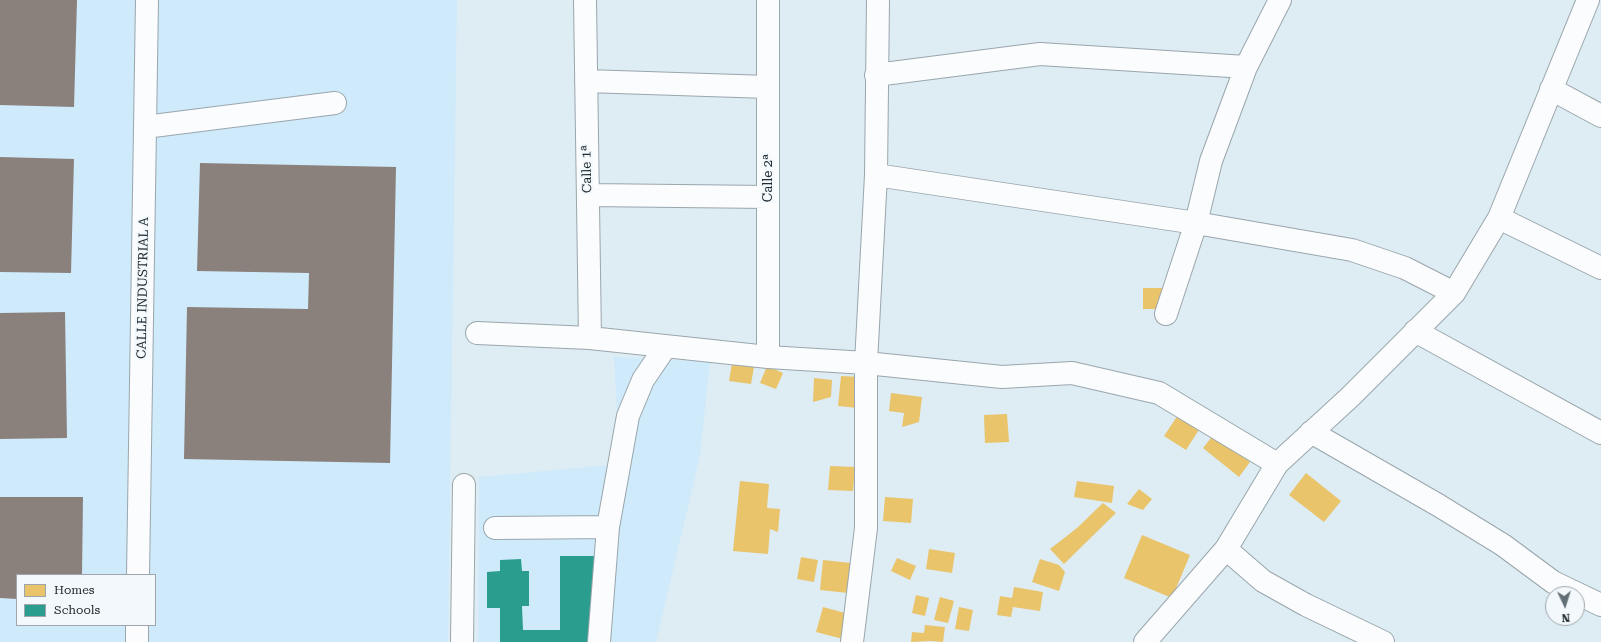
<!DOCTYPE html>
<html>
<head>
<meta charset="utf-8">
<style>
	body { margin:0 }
	#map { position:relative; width:1601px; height:642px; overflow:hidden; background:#deecf4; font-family:"Roboto Serif",serif }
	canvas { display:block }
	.legend { position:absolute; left:16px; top:574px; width:140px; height:52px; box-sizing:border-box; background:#f2f8fc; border:1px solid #9ea6ab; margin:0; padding:5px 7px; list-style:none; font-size:12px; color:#202b32 }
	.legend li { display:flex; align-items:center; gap:8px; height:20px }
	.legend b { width:20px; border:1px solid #9ea6ab }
	.north { position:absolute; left:1545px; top:586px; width:40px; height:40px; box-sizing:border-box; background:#f2f8fc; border:1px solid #9ea6ab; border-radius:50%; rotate:176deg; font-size:11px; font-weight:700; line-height:16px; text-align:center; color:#202b32 }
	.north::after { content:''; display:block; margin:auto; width:14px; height:18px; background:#626f76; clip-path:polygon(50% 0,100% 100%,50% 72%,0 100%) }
</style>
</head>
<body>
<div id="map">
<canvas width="1601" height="642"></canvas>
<ul class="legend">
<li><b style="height:11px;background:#e9c46a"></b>Homes</li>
<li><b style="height:11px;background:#2a9d8f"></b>Schools</li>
</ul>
<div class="north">N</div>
</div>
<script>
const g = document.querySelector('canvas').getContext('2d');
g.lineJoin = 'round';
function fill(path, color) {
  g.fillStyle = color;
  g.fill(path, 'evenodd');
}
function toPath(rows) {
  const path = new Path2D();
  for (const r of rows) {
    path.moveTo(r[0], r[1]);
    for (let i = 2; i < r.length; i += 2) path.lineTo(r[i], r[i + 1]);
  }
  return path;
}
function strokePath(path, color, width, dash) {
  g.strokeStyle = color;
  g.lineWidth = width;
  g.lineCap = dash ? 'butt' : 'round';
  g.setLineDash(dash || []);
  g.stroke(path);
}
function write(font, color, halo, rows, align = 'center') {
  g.font = font + ' "Roboto Serif",serif';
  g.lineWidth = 4;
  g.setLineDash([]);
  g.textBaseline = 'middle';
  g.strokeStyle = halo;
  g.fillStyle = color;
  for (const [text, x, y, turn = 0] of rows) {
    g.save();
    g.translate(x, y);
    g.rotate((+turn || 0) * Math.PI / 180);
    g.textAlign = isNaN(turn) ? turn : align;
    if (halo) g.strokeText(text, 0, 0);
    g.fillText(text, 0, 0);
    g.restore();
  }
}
const built = toPath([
	[0,0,457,0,448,642,0,642],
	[17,575,155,575,155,625,17,625],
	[614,357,710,362,700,456,656,642,478,642,479,477,620,464]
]);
const homes = toPath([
	[1143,288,1163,288,1163,309,1143,309],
	[732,363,754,367,751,384,729,381],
	[767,366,783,373,776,389,760,383],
	[841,376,861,377,858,408,838,406],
	[814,378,832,380,831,397,813,402],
	[891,393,922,397,919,422,902,427,904,413,889,411],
	[1180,412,1202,425,1186,450,1164,436],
	[1007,414,1009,442,985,443,984,415],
	[1214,434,1250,462,1239,477,1203,448],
	[830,466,855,467,853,491,828,490],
	[1306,473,1341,501,1324,522,1289,495],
	[740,481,769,484,767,508,780,509,778,532,770,529,768,554,733,551],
	[1077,481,1114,486,1112,503,1074,497],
	[1139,489,1152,499,1143,510,1127,504],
	[885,497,913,499,911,523,883,521],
	[1103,503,1116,513,1064,564,1050,549,1077,528],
	[1142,535,1190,555,1172,598,1124,578],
	[929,549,955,553,952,573,926,569],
	[801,557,818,560,814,582,797,579],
	[897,558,916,566,910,580,891,571],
	[1040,559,1059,565,1065,572,1059,591,1032,582],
	[823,560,851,563,848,593,820,590],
	[1014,587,1043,592,1040,611,1013,607,1011,617,997,615,1000,596,1012,598],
	[916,595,929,598,925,616,912,613],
	[940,597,954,601,948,623,934,620],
	[823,607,849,614,843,639,816,632],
	[959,607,973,610,969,631,955,629],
	[925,625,945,627,943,642,931,641,911,642,912,632,924,633]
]);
const schools = toPath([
	[560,556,595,556,595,642,500,642,500,608,487,608,487,572,500,571,500,560,521,559,522,571,529,571,529,606,522,606,523,630,560,630]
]);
const industry = toPath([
	[0,0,77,0,74,107,0,105],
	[0,157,74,159,71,273,0,272],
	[200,163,396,167,390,463,184,459,187,307,308,309,309,273,197,271],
	[65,312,67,438,0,439,0,313],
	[0,497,83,497,82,575,17,575,17,599,0,598]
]);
const minor = toPath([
	[585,0,590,338],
	[876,75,1040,54,1246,67],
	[586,81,768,87],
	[1551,89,1601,116],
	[145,127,335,103],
	[876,175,1196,223,1352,250,1405,268,1454,293],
	[588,195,768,197],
	[1499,218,1601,268],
	[1166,314,1196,223,1211,161,1246,67,1280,0],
	[1415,331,1601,433],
	[477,333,590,338,768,357,866,363,1002,377,1072,373,1159,393,1277,464],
	[768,357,768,0],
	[1311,432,1438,505,1503,545,1553,582,1601,605],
	[495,528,608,527],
	[1226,549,1263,581,1306,605,1383,642],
	[138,575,147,0],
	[137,642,137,625],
	[462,642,464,485],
	[599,642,608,527,628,416,643,380,666,346],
	[852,642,866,528,866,363,876,175,878,0],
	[1145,642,1226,549,1277,464,1350,397,1454,293,1499,218,1588,0]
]);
const streetNames = [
	["Calle 1ª",587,169,-91],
	["Calle 2ª",768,178,-90],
	["CALLE INDUSTRIAL A",143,288,-89]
];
fill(built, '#cfeafa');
fill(homes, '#e9c46a');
fill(schools, '#2a9d8f');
fill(industry, '#8a817c');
strokePath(minor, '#9aa6ac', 24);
strokePath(minor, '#fafcfd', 22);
write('13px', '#202b32', '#f2f8fc', streetNames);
</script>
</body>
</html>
